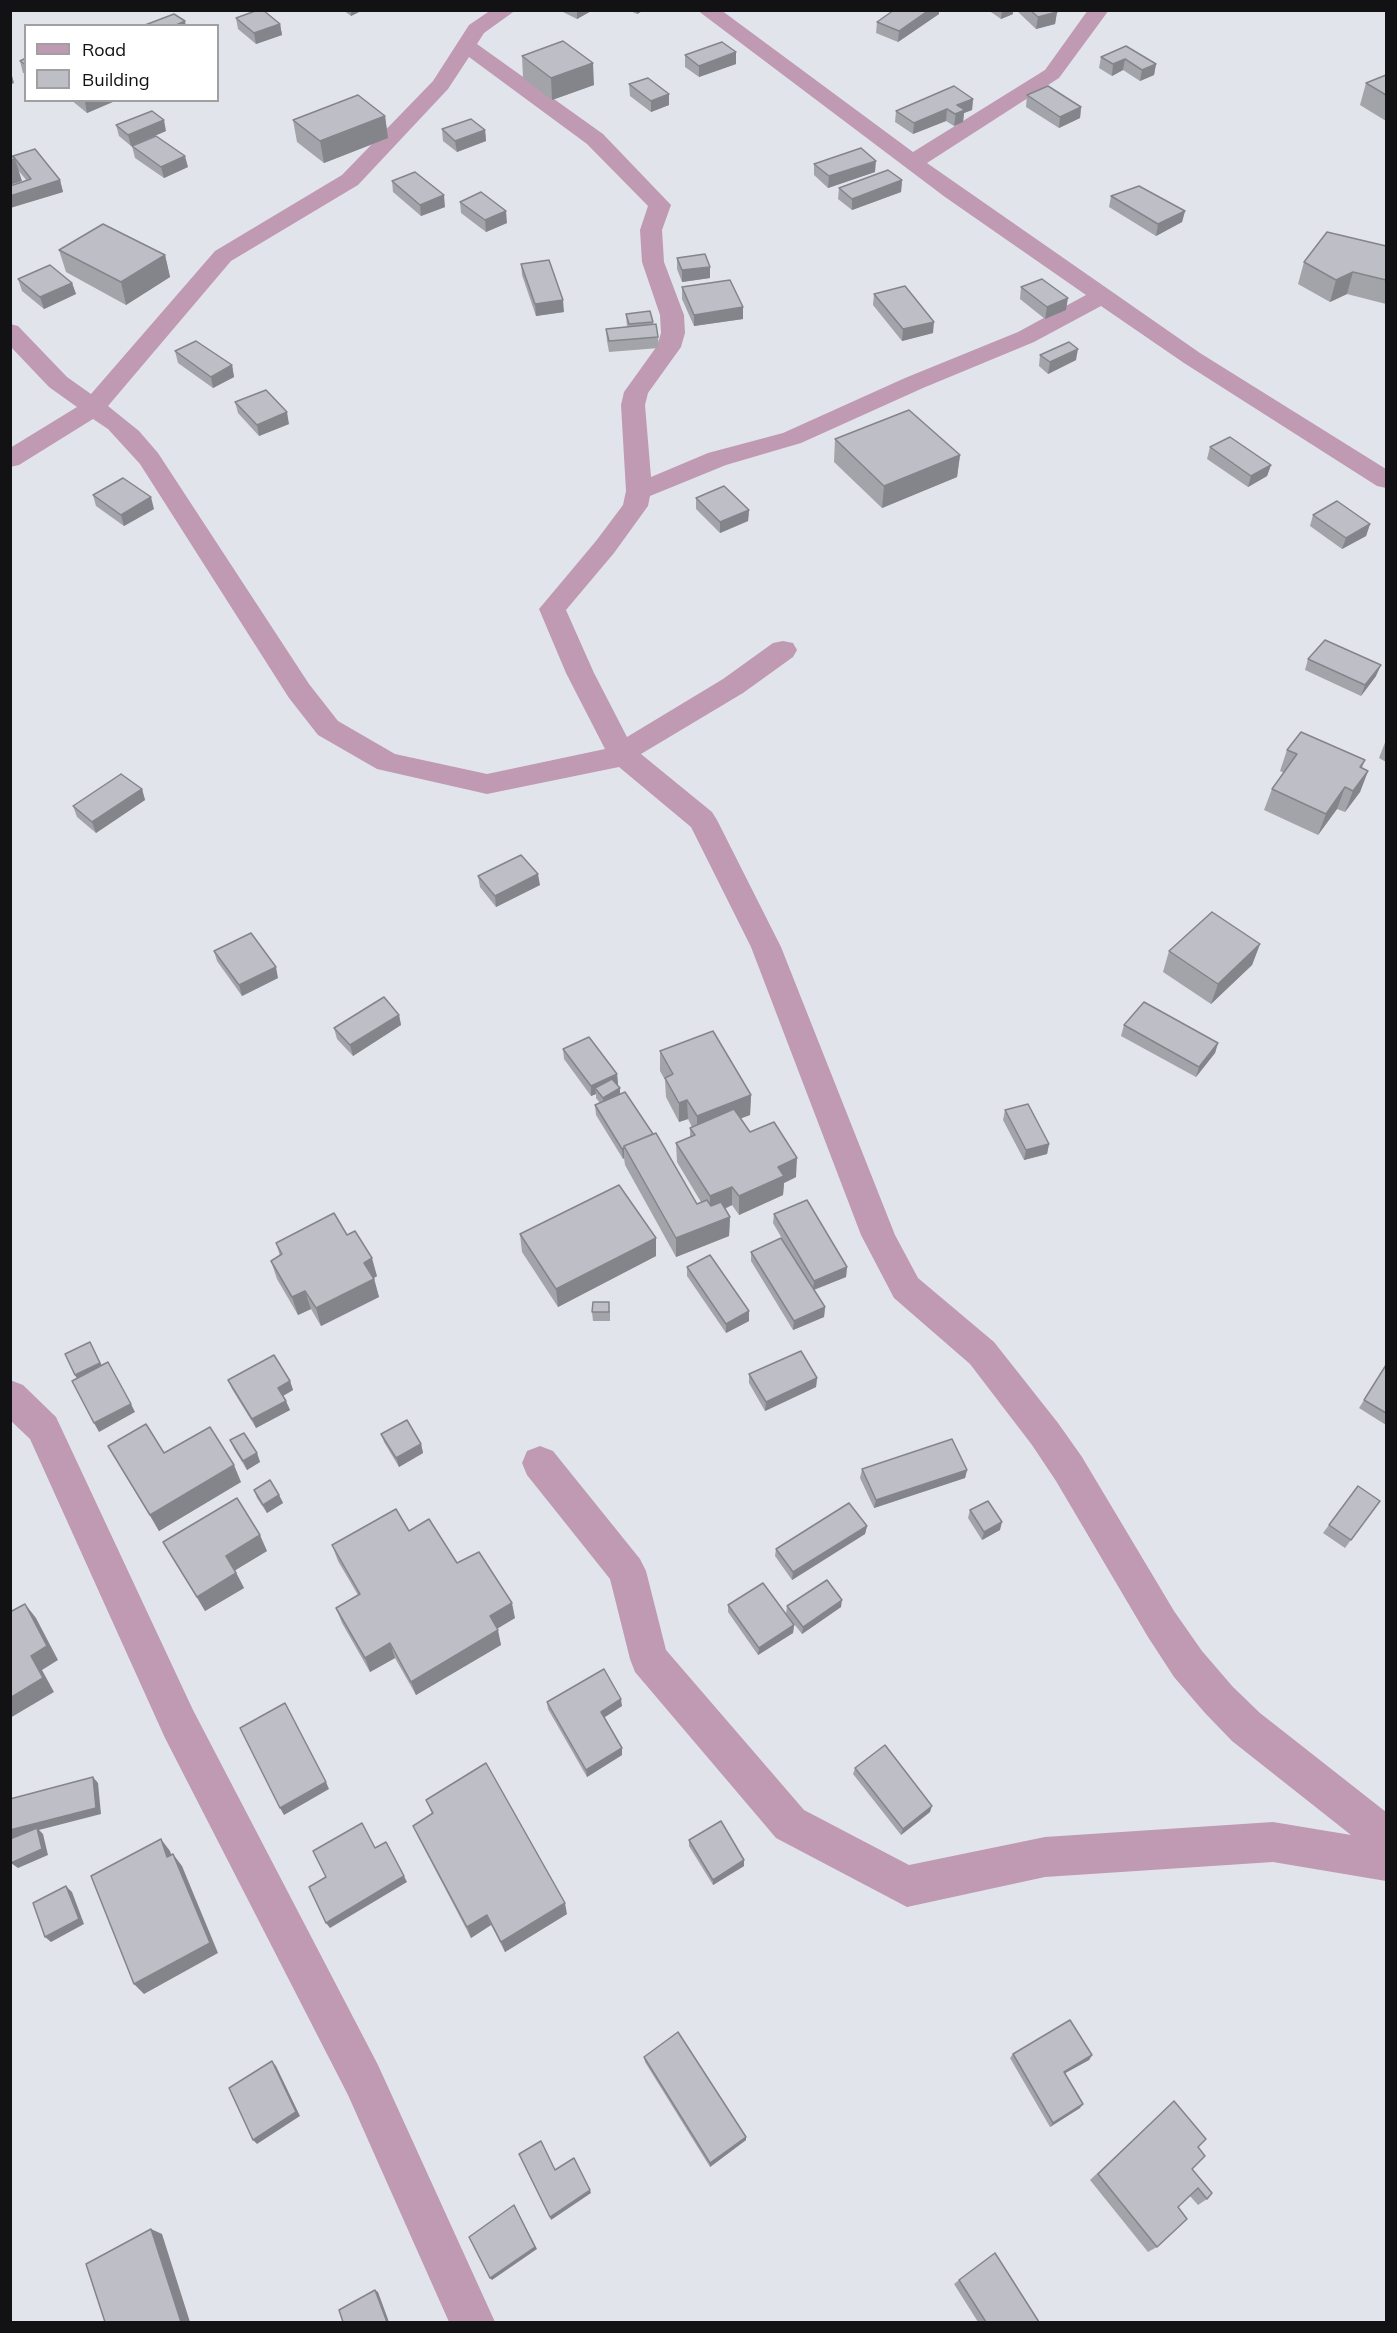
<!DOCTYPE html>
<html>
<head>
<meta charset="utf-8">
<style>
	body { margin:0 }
	#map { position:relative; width:1397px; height:2333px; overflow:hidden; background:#e2e4eb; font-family:Mulish,sans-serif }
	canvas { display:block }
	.frame { position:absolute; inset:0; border:12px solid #121215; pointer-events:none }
	.legend { position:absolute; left:24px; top:24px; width:195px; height:78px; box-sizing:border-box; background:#fff; border:2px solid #a0a0a1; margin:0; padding:8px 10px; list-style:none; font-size:18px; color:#121215 }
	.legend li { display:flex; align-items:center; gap:12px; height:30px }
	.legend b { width:30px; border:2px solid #a0a0a1 }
</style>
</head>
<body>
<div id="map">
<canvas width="1397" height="2333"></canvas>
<div class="frame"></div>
<ul class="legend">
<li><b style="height:8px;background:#bf9ab2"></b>Road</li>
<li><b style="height:16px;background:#bdbec6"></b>Building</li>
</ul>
</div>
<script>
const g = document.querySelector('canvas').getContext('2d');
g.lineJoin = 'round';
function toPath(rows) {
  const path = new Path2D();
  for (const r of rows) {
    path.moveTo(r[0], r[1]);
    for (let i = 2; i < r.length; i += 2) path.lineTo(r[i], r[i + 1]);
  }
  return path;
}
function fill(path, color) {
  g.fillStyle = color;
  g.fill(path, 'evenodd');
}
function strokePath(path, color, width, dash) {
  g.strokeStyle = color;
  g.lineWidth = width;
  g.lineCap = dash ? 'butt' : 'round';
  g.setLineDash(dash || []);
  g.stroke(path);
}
const minor = toPath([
	[491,10,516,10,484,33,477,44,603,134,671,205,662,230,664,262,684,315,685,333,681,347,648,393,645,405,651,477,708,453,783,433,905,378,1018,332,1086,295,945,197,697,10,721,10,913,152,1045,70,1088,10,1109,10,1059,78,927,163,1200,353,1386,469,1386,488,1377,486,1184,363,1101,306,1034,342,923,388,801,443,726,465,650,496,648,506,614,553,566,610,594,673,627,737,723,679,773,643,783,641,793,643,797,650,793,657,743,693,641,754,712,812,717,820,781,947,895,1235,918,1278,994,1342,1058,1423,1082,1457,1174,1611,1202,1651,1233,1687,1260,1713,1386,1812,1386,1881,1273,1862,1045,1877,907,1907,776,1838,635,1672,630,1659,610,1579,527,1475,522,1463,527,1451,540,1446,553,1451,640,1559,646,1571,666,1650,804,1810,909,1865,1045,1837,1273,1822,1351,1835,1232,1741,1205,1713,1174,1677,1148,1637,1056,1481,1032,1445,970,1364,894,1298,861,1235,751,947,691,827,619,767,487,794,377,769,318,735,289,698,140,464,108,429,93,419,19,465,10,467,10,448,77,407,49,387,10,346,10,324,18,326,67,377,91,394,215,251,342,175,433,81,469,25,491,10],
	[469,57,587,144,648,206,640,230,642,262,660,315,661,333,657,346,624,392,621,405,626,491,623,505,596,541,539,609,566,673,605,749,487,774,395,754,338,721,309,684,158,453,139,431,108,406,231,261,358,185,448,89,469,57],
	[10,1380,23,1385,56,1417,193,1710,378,2065,495,2322,449,2322,348,2095,165,1738,30,1439,10,1420,10,1380]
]);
const wall = toPath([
	[343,10,363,10,351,16],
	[559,10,593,10,577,19],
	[628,10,644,10,637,14],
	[894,10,939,10,939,14,898,42,876,33,877,22],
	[988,10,1013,10,1013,14,1001,19],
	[1016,10,1054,10,1057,12,1055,24,1036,29],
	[236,18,280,24,282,35,256,44,238,29],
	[1126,46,1156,64,1154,75,1140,81,1123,70,1112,76,1099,68,1101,57],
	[736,52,736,64,699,77,685,67,685,55],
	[522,56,594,85,552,100,523,78],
	[26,58,26,74,23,73,20,61],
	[1386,75,1386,121,1360,105,1366,83],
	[629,84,669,105,651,112,630,96],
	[1027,95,1081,107,1080,118,1059,128,1026,107],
	[973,99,972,110,964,113,963,122,954,126,946,121,913,134,895,122,896,111],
	[71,100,115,100,115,101,87,113],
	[385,116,388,138,324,163,297,142,293,120],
	[116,125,166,131,131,146,119,136],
	[442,129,485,130,486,141,457,152,443,141],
	[132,146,188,167,164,178,135,158],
	[13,156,60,180,63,192,10,208,10,186,27,181,18,170,22,181],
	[814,164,875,172,828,188,814,175],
	[902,180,901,192,852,210,838,199,839,188],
	[392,181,445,207,421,216,393,192],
	[1111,196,1185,211,1182,222,1156,236,1109,207],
	[460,202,507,223,486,232,461,213],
	[1386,246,1386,304,1347,294,1330,302,1298,284,1304,262],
	[59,250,165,255,170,277,126,305,66,272],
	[677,258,710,267,710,278,682,282,677,269],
	[521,264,564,312,536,316,522,275],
	[18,279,72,283,76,294,44,309,22,291],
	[682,287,743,307,743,319,694,326,682,299],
	[1021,287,1066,310,1045,319,1020,299],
	[874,294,933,333,902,341,873,305],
	[626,314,653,322,653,325,658,337,659,348,609,352,607,341,606,329,627,327],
	[175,351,232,365,234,377,213,388,178,363],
	[1040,355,1076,360,1048,374,1039,366],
	[235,402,289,424,259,436,238,413],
	[835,439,960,455,957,477,882,508,834,462],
	[1210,447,1271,465,1267,476,1248,487,1207,459],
	[93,495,154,509,124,526,96,506],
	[696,498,749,510,748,521,720,533,696,509],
	[1313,515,1370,524,1366,536,1342,549,1310,526],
	[1308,659,1376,676,1361,696,1305,670],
	[1386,740,1386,762,1379,758],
	[1287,750,1365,760,1362,768,1368,771,1360,792,1345,812,1337,809,1318,835,1264,810,1272,789,1284,773,1280,771],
	[142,789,145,800,96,833,77,817,73,806],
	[478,876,540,885,496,907,480,887],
	[1260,944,1252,965,1211,1004,1163,972,1169,951],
	[214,951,278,978,242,996,217,961],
	[399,1015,401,1025,353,1056,337,1039,334,1028],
	[1124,1025,1218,1043,1215,1053,1196,1077,1121,1036],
	[563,1049,617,1074,618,1084,617,1085,620,1094,697,1204,701,1202,677,1162,676,1143,690,1137,690,1128,692,1127,688,1119,679,1122,666,1097,665,1080,660,1071,660,1051,751,1095,750,1115,741,1118,750,1132,796,1177,784,1183,783,1195,739,1215,732,1205,725,1209,730,1217,729,1236,676,1257,625,1165,624,1158,623,1159,596,1115,595,1105,600,1103,596,1098,596,1094,591,1096,564,1059],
	[1005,1110,1049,1144,1047,1154,1024,1160,1003,1120],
	[774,1214,847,1267,846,1277,814,1290,825,1307,824,1317,793,1330,751,1261,751,1252,798,1266,773,1223],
	[520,1234,656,1256,558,1307,522,1252],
	[347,1235,377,1276,374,1278,379,1297,321,1326,311,1309,298,1315,277,1279,271,1261,280,1256,276,1243],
	[687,1267,749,1311,749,1321,726,1333,687,1276],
	[610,1311,610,1321,593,1321,592,1312],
	[1386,1365,1386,1425,1359,1408],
	[749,1374,817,1378,816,1387,765,1411,749,1383],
	[228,1380,290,1381,293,1390,283,1396,290,1410,256,1428,232,1389],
	[381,1434,421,1444,423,1453,399,1467,384,1442],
	[230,1440,257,1453,260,1462,247,1470,234,1449],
	[108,1446,164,1453,241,1482,159,1531],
	[862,1469,967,1470,965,1478,874,1508,860,1478],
	[254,1490,279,1495,283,1503,267,1513,257,1498],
	[1374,1509,1345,1548,1323,1533,1329,1525],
	[970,1510,1000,1530,982,1540,968,1518],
	[867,1526,865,1534,792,1580,775,1556,776,1549],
	[409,1531,457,1563,515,1618,497,1629,501,1645,416,1695,395,1658,370,1672,342,1623,336,1608,358,1595,338,1561,332,1545],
	[163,1542,267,1551,235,1570,244,1588,205,1611],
	[728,1605,794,1625,793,1633,758,1655,728,1612],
	[787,1606,841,1607,802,1634,786,1614],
	[547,1702,622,1706,604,1717,622,1748,622,1755,587,1777,548,1709],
	[855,1768,930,1812,901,1835,853,1774],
	[426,1800,567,1914,505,1952,491,1925,471,1938,418,1837,413,1826,432,1814],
	[689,1840,744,1860,744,1866,713,1885,689,1846],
	[1013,2054,1092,2055,1089,2060,1065,2073,1080,2108,1050,2127,1010,2058],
	[644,2057,746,2137,746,2140,710,2167,645,2062],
	[1174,2101,1198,2147,1192,2169,1207,2199,1198,2205,1190,2196,1178,2207,1157,2247,1148,2252,1090,2180],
	[959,2280,1039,2322,978,2322,954,2284]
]);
const shadedWall = toPath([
	[351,10,363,10,351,16],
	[577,10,593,10,577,19],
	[637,10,644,10,637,14],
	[929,10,939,10,939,14,898,42,899,31],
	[1002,10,1013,10,1013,14,1001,19],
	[1057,12,1055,24,1036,29,1038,17],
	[185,21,186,26,174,26],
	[280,24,282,35,256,44,254,33],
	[736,52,736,64,699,77,699,66],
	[1125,59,1123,70,1112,76,1113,64],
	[593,63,594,85,552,100,551,78],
	[1156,64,1154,75,1140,81,1142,70],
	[10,72,11,72,14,83,10,85],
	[669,94,669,105,651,112,651,101],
	[973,99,972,110,964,113,963,122,954,126,957,105],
	[87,100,115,100,115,101,87,113,85,102],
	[1081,107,1080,118,1059,128,1060,117],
	[947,109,946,121,913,134,914,123],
	[385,116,388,138,324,163,320,141],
	[164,120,166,131,131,146,128,135],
	[485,130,486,141,457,152,455,141],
	[185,156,188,167,164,178,161,167],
	[15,159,22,181,10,185,10,160],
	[876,161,875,172,828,188,829,176],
	[60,180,63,192,10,208,10,196],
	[902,180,901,192,852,210,852,199],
	[444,195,445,207,421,216,420,205],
	[506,211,507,223,486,232,485,220],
	[1185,211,1182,222,1156,236,1158,224],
	[165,255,170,277,126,305,121,282],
	[710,267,710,278,682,282,682,270],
	[1353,272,1347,294,1330,302,1336,280],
	[72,283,76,294,44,309,40,297],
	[1068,298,1066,310,1045,319,1047,307],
	[563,300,564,312,536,316,535,304],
	[743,307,743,319,694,326,694,315],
	[934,322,933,333,902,341,903,329],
	[1078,349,1076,360,1048,374,1050,362],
	[232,365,234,377,213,388,211,377],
	[287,412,289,424,259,436,257,425],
	[960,455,957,477,882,508,884,486],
	[1271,465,1267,476,1248,487,1251,476],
	[151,497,154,509,124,526,121,515],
	[749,510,748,521,720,533,720,522],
	[1370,524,1366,536,1342,549,1346,538],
	[1381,665,1376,676,1361,696,1365,685],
	[1368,771,1360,792,1345,812,1353,791],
	[1345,787,1337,809,1318,835,1326,814],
	[142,789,145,800,96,833,92,822],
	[538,874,540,885,496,907,495,896],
	[1260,944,1252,965,1211,1004,1218,984],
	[276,967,278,978,242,996,239,985],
	[399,1015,401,1025,353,1056,350,1045],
	[1218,1043,1215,1053,1196,1077,1199,1067],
	[617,1074,618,1084,599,1093,595,1088,596,1094,591,1096,591,1086],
	[620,1088,620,1099,604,1108,603,1098],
	[751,1095,750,1115,697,1135,697,1116],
	[687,1100,688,1119,679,1122,679,1103],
	[1049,1144,1047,1154,1024,1160,1026,1150],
	[624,1148,624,1158,623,1159,622,1149],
	[797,1158,796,1177,784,1183,783,1195,739,1215,739,1196,778,1167],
	[732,1187,732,1205,710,1215,710,1196],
	[730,1217,729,1236,676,1257,676,1238],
	[656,1238,656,1256,558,1307,556,1289],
	[372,1258,377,1276,369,1281,364,1263],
	[847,1267,846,1277,813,1290,814,1281],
	[374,1279,379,1297,321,1326,316,1308],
	[305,1291,311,1309,298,1315,292,1297],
	[825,1307,824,1317,793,1330,794,1321],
	[749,1311,749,1321,726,1333,726,1324],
	[90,1342,105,1372,80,1384,75,1375],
	[817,1378,816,1387,765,1411,766,1402],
	[290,1381,293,1390,281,1397,278,1388],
	[286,1401,290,1410,256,1428,252,1419],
	[131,1404,135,1412,99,1432,94,1423],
	[421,1444,423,1453,399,1467,396,1458],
	[257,1453,260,1462,247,1470,243,1461],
	[234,1465,241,1482,159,1531,150,1515],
	[967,1470,965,1478,874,1508,876,1500],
	[279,1495,283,1503,267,1513,263,1505],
	[1002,1522,1000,1530,982,1540,984,1532],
	[867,1526,865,1534,792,1580,793,1572],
	[260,1535,267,1551,234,1571,226,1556],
	[236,1573,244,1588,205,1611,197,1597],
	[842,1600,841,1607,802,1634,803,1627],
	[512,1603,515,1618,493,1631,490,1616],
	[25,1604,36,1618,58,1660,42,1670,54,1692,10,1718,10,1698,31,1656],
	[794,1625,793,1633,758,1655,759,1648],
	[498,1630,501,1645,416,1695,411,1682],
	[390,1643,395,1658,370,1672,365,1658],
	[621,1699,622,1706,602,1719,601,1712],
	[622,1748,622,1755,587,1777,586,1770],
	[93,1777,98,1783,101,1814,39,1830,43,1834,48,1855,18,1868,11,1863,37,1831,12,1838,10,1836,10,1830],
	[326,1782,329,1789,284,1815,280,1808],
	[932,1806,930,1812,901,1835,903,1829],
	[161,1839,170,1851,176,1868,167,1857],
	[173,1854,182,1866,218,1953,144,1994,134,1984],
	[744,1860,744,1866,713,1885,713,1880],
	[404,1876,407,1882,330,1928,326,1923],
	[66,1886,72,1892,84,1924,51,1942,45,1937],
	[565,1903,567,1914,505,1952,501,1942],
	[487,1915,491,1925,471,1938,467,1927],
	[1092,2055,1089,2060,1060,2076,1064,2072],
	[272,2061,276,2066,300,2116,257,2144,253,2140],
	[1083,2104,1080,2108,1050,2127,1053,2123],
	[746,2137,746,2140,710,2167,710,2163],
	[590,2190,591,2193,551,2220,550,2217],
	[514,2205,537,2249,492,2280,490,2278],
	[151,2229,162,2234,190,2322,181,2322],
	[375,2290,378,2292,389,2322,387,2322]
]);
const building = toPath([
	[258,10,263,10,280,24,254,33,236,18,258,10],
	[894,10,929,10,899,31,877,22,894,10],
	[1030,10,1054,10,1057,12,1038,17,1030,10],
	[174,14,185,21,174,26,147,26,145,25,174,14],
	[563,41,593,63,551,78,522,56,563,41],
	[722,42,736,52,699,66,685,55,722,42],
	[1126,46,1156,64,1142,70,1125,59,1113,64,1101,57,1126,46],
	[26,58,26,65,20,61,26,58],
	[1386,75,1386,95,1366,83,1386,75],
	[648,78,669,94,651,101,629,84,648,78],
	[954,86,973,99,957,105,965,110,955,114,947,109,914,123,896,111,954,86],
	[1048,86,1081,107,1060,117,1027,95,1048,86],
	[358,95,385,116,320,141,293,120,358,95],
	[152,111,164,120,128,135,116,125,152,111],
	[471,119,485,130,455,141,442,129,471,119],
	[156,136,185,156,161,167,132,146,156,136],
	[861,148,876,161,829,176,814,164,861,148],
	[35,149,60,180,10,196,10,186,31,179,13,156,35,149],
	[10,154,15,159,10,160,10,154],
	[888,170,902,180,852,199,839,188,888,170],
	[415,172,444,195,420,205,392,181,415,172],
	[1139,186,1185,211,1158,224,1111,196,1139,186],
	[481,192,506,211,485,220,460,202,481,192],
	[103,224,165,255,121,282,59,250,103,224],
	[1327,232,1386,246,1386,280,1353,272,1336,280,1304,262,1327,232],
	[705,254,710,267,682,270,677,258,705,254],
	[549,260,563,300,535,304,521,264,549,260],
	[50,265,72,283,40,297,18,279,50,265],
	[1042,279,1068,298,1047,307,1021,287,1042,279],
	[730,280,743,307,694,315,682,287,730,280],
	[905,286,934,322,903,329,874,294,905,286],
	[650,311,653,322,629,324,626,314,650,311],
	[656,324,658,337,609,341,606,329,656,324],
	[196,341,232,365,211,377,175,351,196,341],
	[1069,342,1078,349,1050,362,1040,355,1069,342],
	[266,390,287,412,257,425,235,402,266,390],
	[909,410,960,455,884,486,835,439,909,410],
	[1230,437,1271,465,1251,476,1210,447,1230,437],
	[123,478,151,497,121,515,93,495,123,478],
	[724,486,749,510,720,522,696,498,724,486],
	[1337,501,1370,524,1346,538,1313,515,1337,501],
	[1325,640,1381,665,1365,685,1308,659,1325,640],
	[1301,732,1365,760,1360,767,1368,771,1353,791,1345,787,1326,814,1272,789,1297,754,1287,750,1301,732],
	[121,774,142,789,92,822,73,806,121,774],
	[521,855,538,874,495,896,478,876,521,855],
	[1212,912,1260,944,1218,984,1169,951,1212,912],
	[251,933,276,967,239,985,214,951,251,933],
	[384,997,399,1015,350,1045,334,1028,384,997],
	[1144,1002,1218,1043,1199,1067,1124,1025,1144,1002],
	[713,1031,751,1095,697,1116,687,1100,679,1103,665,1078,673,1074,660,1051,713,1031],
	[589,1037,617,1074,591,1086,563,1049,589,1037],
	[612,1079,620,1088,603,1098,595,1088,612,1079],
	[625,1092,653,1134,624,1146,624,1148,622,1149,595,1105,625,1092],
	[1028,1104,1049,1144,1026,1150,1005,1110,1028,1104],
	[734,1109,750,1132,774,1122,797,1158,778,1167,784,1176,739,1196,732,1187,710,1196,676,1143,695,1135,690,1128,734,1109],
	[656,1133,697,1204,707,1200,711,1206,721,1202,730,1217,676,1238,624,1146,656,1133],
	[619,1185,656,1238,556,1289,520,1234,619,1185],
	[807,1200,847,1267,814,1281,774,1214,807,1200],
	[334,1213,347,1235,355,1231,372,1258,364,1263,374,1279,316,1308,305,1291,292,1297,271,1261,282,1254,276,1243,334,1213],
	[781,1238,825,1307,794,1321,751,1252,781,1238],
	[710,1255,749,1311,726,1324,687,1267,710,1255],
	[593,1302,609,1302,609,1312,592,1312,593,1302],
	[90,1342,100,1363,75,1375,65,1354,90,1342],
	[801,1351,817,1378,766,1402,749,1374,801,1351],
	[274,1355,290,1381,278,1388,286,1401,252,1419,228,1380,274,1355],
	[108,1362,131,1404,94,1423,72,1381,108,1362],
	[1386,1365,1386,1413,1364,1400,1386,1365],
	[407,1420,421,1444,396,1458,381,1434,407,1420],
	[146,1424,164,1453,210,1427,234,1465,150,1515,108,1446,146,1424],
	[244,1433,257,1453,243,1461,230,1440,244,1433],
	[952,1439,967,1470,876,1500,862,1469,952,1439],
	[270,1480,279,1495,263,1505,254,1490,270,1480],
	[1358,1486,1380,1501,1351,1540,1329,1525,1358,1486],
	[237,1498,260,1535,226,1556,236,1573,197,1597,163,1542,237,1498],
	[988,1501,1002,1522,984,1532,970,1510,988,1501],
	[849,1503,867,1526,793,1572,776,1549,849,1503],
	[396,1509,409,1531,429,1519,457,1563,479,1552,512,1603,490,1616,498,1630,411,1682,390,1643,365,1658,336,1608,360,1594,332,1545,396,1509],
	[827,1580,842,1600,803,1627,787,1606,827,1580],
	[763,1583,794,1625,759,1648,728,1605,763,1583],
	[25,1604,47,1646,31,1656,43,1678,10,1698,10,1612,25,1604],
	[604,1669,621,1699,601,1712,622,1748,586,1770,547,1702,604,1669],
	[285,1703,326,1782,280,1808,240,1728,285,1703],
	[885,1745,932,1806,903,1829,855,1768,885,1745],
	[486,1763,565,1903,501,1942,487,1915,467,1927,413,1826,433,1813,426,1800,486,1763],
	[93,1777,96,1808,10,1830,10,1799,93,1777],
	[721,1821,744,1860,713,1880,689,1840,721,1821],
	[362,1823,375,1848,386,1842,404,1876,326,1923,309,1887,326,1877,313,1851,362,1823],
	[37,1828,42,1849,11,1863,10,1859,10,1839,37,1828],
	[161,1839,167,1857,173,1854,210,1943,134,1984,91,1876,161,1839],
	[66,1886,79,1919,45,1937,33,1903,66,1886],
	[1070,2020,1092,2055,1064,2072,1083,2104,1053,2123,1013,2054,1070,2020],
	[678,2032,746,2137,710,2163,644,2057,678,2032],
	[272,2061,296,2112,253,2140,229,2088,272,2061],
	[1174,2101,1206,2139,1198,2147,1205,2156,1192,2169,1212,2193,1207,2199,1198,2188,1178,2207,1187,2219,1157,2247,1098,2174,1174,2101],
	[541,2141,555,2170,574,2158,590,2190,550,2217,519,2154,541,2141],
	[514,2205,535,2247,490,2278,469,2237,514,2205],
	[151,2229,181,2322,105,2322,86,2264,151,2229],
	[995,2253,1039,2322,986,2322,959,2280,995,2253],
	[375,2290,387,2322,343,2322,339,2310,375,2290]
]);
fill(minor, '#bf9ab2');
fill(wall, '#a3a3aa');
fill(shadedWall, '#84858b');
fill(building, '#bdbec6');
strokePath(building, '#84858b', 1.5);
</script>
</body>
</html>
